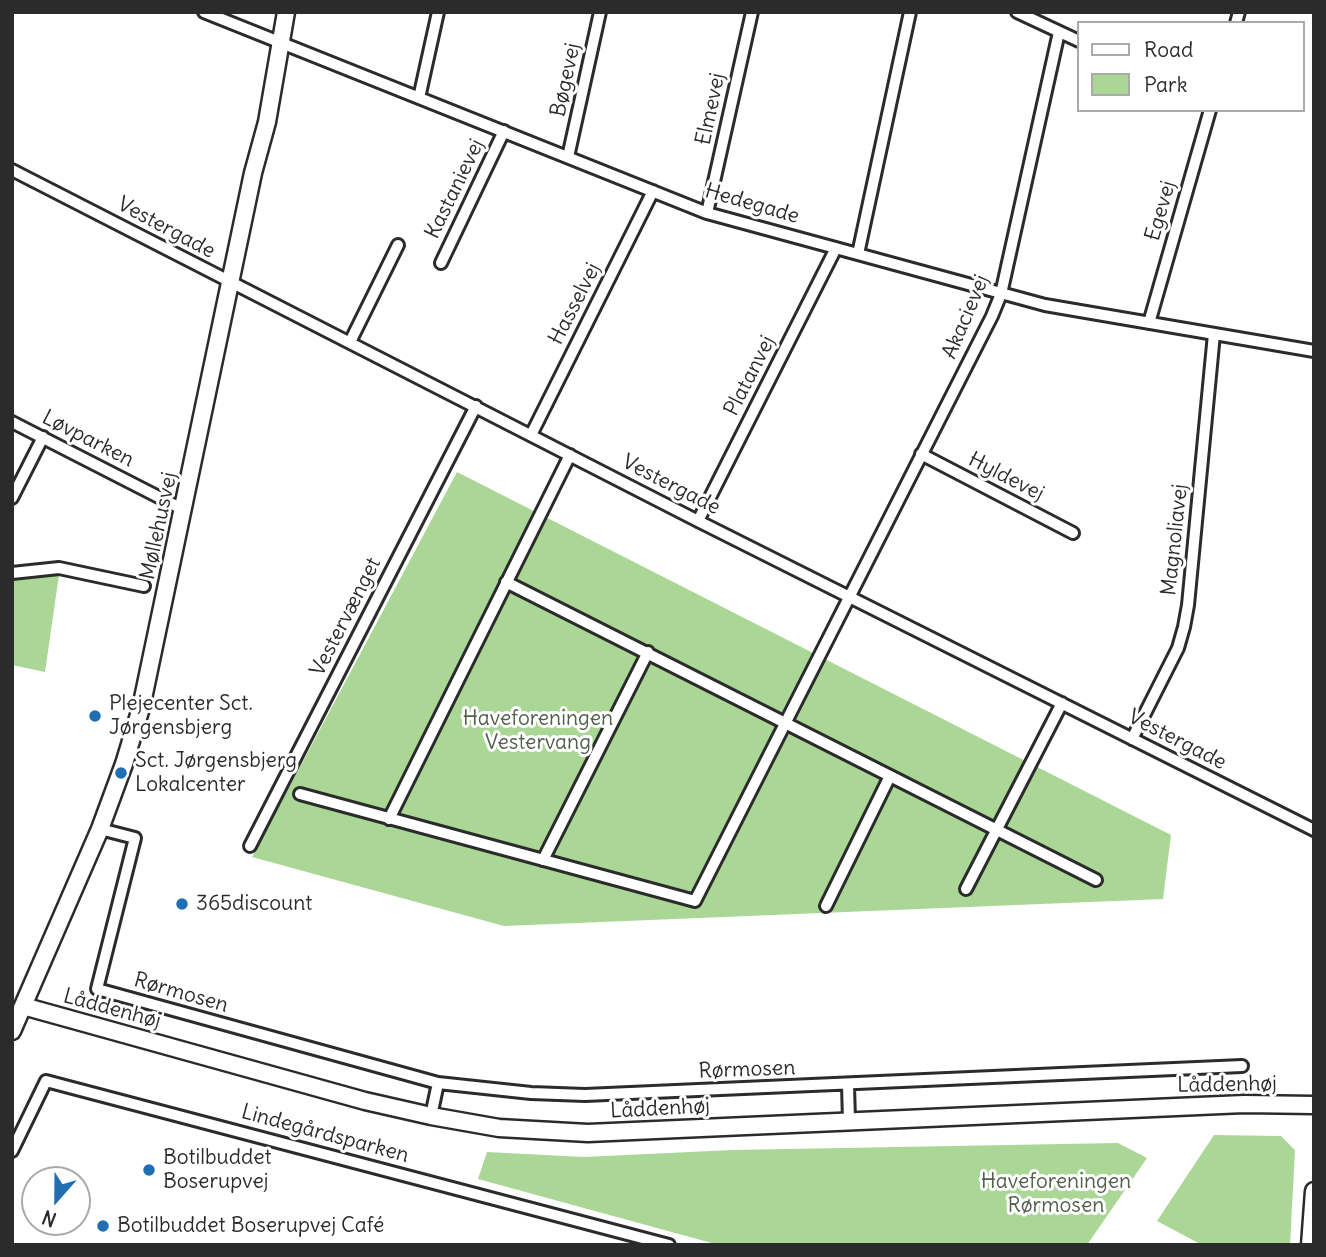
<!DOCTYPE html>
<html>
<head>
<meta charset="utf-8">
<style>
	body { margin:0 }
	#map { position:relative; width:1326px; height:1257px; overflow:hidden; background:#fff; font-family:Delius,sans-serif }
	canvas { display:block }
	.frame { position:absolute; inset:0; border:14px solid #2b2b2b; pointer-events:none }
	.legend { position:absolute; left:1077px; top:21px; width:228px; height:91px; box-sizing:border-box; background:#fff; border:2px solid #aaa; margin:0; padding:9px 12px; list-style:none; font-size:21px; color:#2b2b2b }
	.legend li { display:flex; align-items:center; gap:14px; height:35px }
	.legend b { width:35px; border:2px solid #aaa }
	.north { position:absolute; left:21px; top:1166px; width:70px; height:70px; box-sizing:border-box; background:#fff; border:2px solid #aaa; border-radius:50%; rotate:201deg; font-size:19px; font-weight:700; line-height:28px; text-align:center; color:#2b2b2b }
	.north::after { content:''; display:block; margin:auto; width:24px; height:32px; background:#1f6fb2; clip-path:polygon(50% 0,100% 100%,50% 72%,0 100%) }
</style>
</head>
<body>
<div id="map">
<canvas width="1326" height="1257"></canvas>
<div class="frame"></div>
<ul class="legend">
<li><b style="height:9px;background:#fff"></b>Road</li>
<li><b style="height:19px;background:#aad796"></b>Park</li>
</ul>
<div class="north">N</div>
</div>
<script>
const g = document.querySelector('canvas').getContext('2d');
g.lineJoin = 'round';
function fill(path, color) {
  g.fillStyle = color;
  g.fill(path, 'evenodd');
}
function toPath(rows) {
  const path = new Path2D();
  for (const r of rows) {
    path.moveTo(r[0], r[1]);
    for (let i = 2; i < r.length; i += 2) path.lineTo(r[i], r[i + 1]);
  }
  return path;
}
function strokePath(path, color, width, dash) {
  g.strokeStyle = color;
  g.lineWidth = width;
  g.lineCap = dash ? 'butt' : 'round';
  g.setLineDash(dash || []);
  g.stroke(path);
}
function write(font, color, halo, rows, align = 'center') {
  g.font = font + ' Delius,sans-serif';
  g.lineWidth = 6;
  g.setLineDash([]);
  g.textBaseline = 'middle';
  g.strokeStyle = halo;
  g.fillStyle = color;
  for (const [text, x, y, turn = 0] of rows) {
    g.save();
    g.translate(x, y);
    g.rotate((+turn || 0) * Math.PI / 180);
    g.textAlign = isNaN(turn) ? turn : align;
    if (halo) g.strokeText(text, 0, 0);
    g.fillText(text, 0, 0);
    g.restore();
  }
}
const green = toPath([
	[457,472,1171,835,1163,899,504,926,252,857],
	[59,575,45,672,12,665,12,580],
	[1214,1135,1281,1136,1295,1150,1290,1245,1202,1245,1157,1221],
	[1118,1143,1147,1158,1087,1245,719,1245,478,1179,487,1152,584,1157,732,1150]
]);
const street = toPath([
	[204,12,707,213,1045,305,1314,351],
	[1017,12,1079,41],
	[1236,23,1239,12],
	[419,98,438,12],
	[568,157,600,12],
	[12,170,698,521,1314,830],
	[707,213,752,12],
	[858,254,910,12],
	[441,263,504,131],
	[1149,323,1210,110],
	[350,342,398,245],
	[12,422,184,510],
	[531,435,653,191],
	[921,454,1073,533],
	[12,498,43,437],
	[698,521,836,248],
	[12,573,59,568,144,586],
	[506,582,1096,880],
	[1132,739,1178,648,1184,627,1188,605,1214,334],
	[300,794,695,901,992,316,1001,294,1059,32],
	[389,819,570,455],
	[100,829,135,838,97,989,438,1083],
	[250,846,476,406],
	[543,860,648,652],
	[966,889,1062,703],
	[826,906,890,776],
	[848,1085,849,1121],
	[431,1116,438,1083,531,1093,585,1095,1242,1066],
	[12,1151,46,1081,669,1245]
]);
const secondary = toPath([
	[23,1006,365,1101,431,1116,499,1128,588,1133,1244,1104,1314,1105],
	[12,1031,100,829,124,764,141,708,253,173,267,122,286,12],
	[1310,1245,1314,1191]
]);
const markers = [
	[95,716,7,"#1f6fb2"],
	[121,773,7,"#1f6fb2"],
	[182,904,7,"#1f6fb2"],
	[149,1170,7,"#1f6fb2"],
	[103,1226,7,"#1f6fb2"]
];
const streetNames = [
	["Bøgevej",566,80,-78],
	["Elmevej",711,109,-78],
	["Kastanievej",455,189,-64],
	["Hedegade",752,204,16],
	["Egevej",1161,211,-74],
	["Vestergade",166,228,28],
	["Hasselvej",575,304,-63],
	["Akacievej",966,317,-67],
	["Platanvej",750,376,-63],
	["Løvparken",88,439,27],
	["Hyldevej",1006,477,27],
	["Vestergade",671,485,27],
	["Møllehusvej",159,526,-78],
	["Magnoliavej",1175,540,-84],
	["Vestervænget",346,617,-63],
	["Vestergade",1177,740,27],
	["Rørmosen",181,993,16],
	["Låddenhøj",112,1009,15],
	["Rørmosen",747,1070,-2],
	["Låddenhøj",1227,1085,-1],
	["Låddenhøj",660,1109,-3],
	["Lindegårdsparken",325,1134,15]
];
const poiNames = [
	["Plejecenter Sct.",109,704],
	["Jørgensbjerg",109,728],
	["Sct. Jørgensbjerg",135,761],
	["Lokalcenter",135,785],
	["365discount",196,904],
	["Botilbuddet",163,1158],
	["Boserupvej",163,1182],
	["Botilbuddet Boserupvej Café",117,1226]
];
const parkNames = [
	["Haveforeningen",538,719],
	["Vestervang",538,743],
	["Haveforeningen",1056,1182],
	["Rørmosen",1056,1206]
];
fill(green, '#aad796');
strokePath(street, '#2b2b2b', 16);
strokePath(secondary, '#2b2b2b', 21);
strokePath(street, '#fff', 10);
strokePath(secondary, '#fff', 16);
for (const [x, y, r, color] of markers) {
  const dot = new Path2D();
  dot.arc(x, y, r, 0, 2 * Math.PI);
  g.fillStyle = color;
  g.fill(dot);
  strokePath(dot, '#fff', 2.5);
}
write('21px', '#2b2b2b', '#fff', streetNames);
write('21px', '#2b2b2b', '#fff', poiNames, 'left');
write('21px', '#515f4b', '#fff', parkNames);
</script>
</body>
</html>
